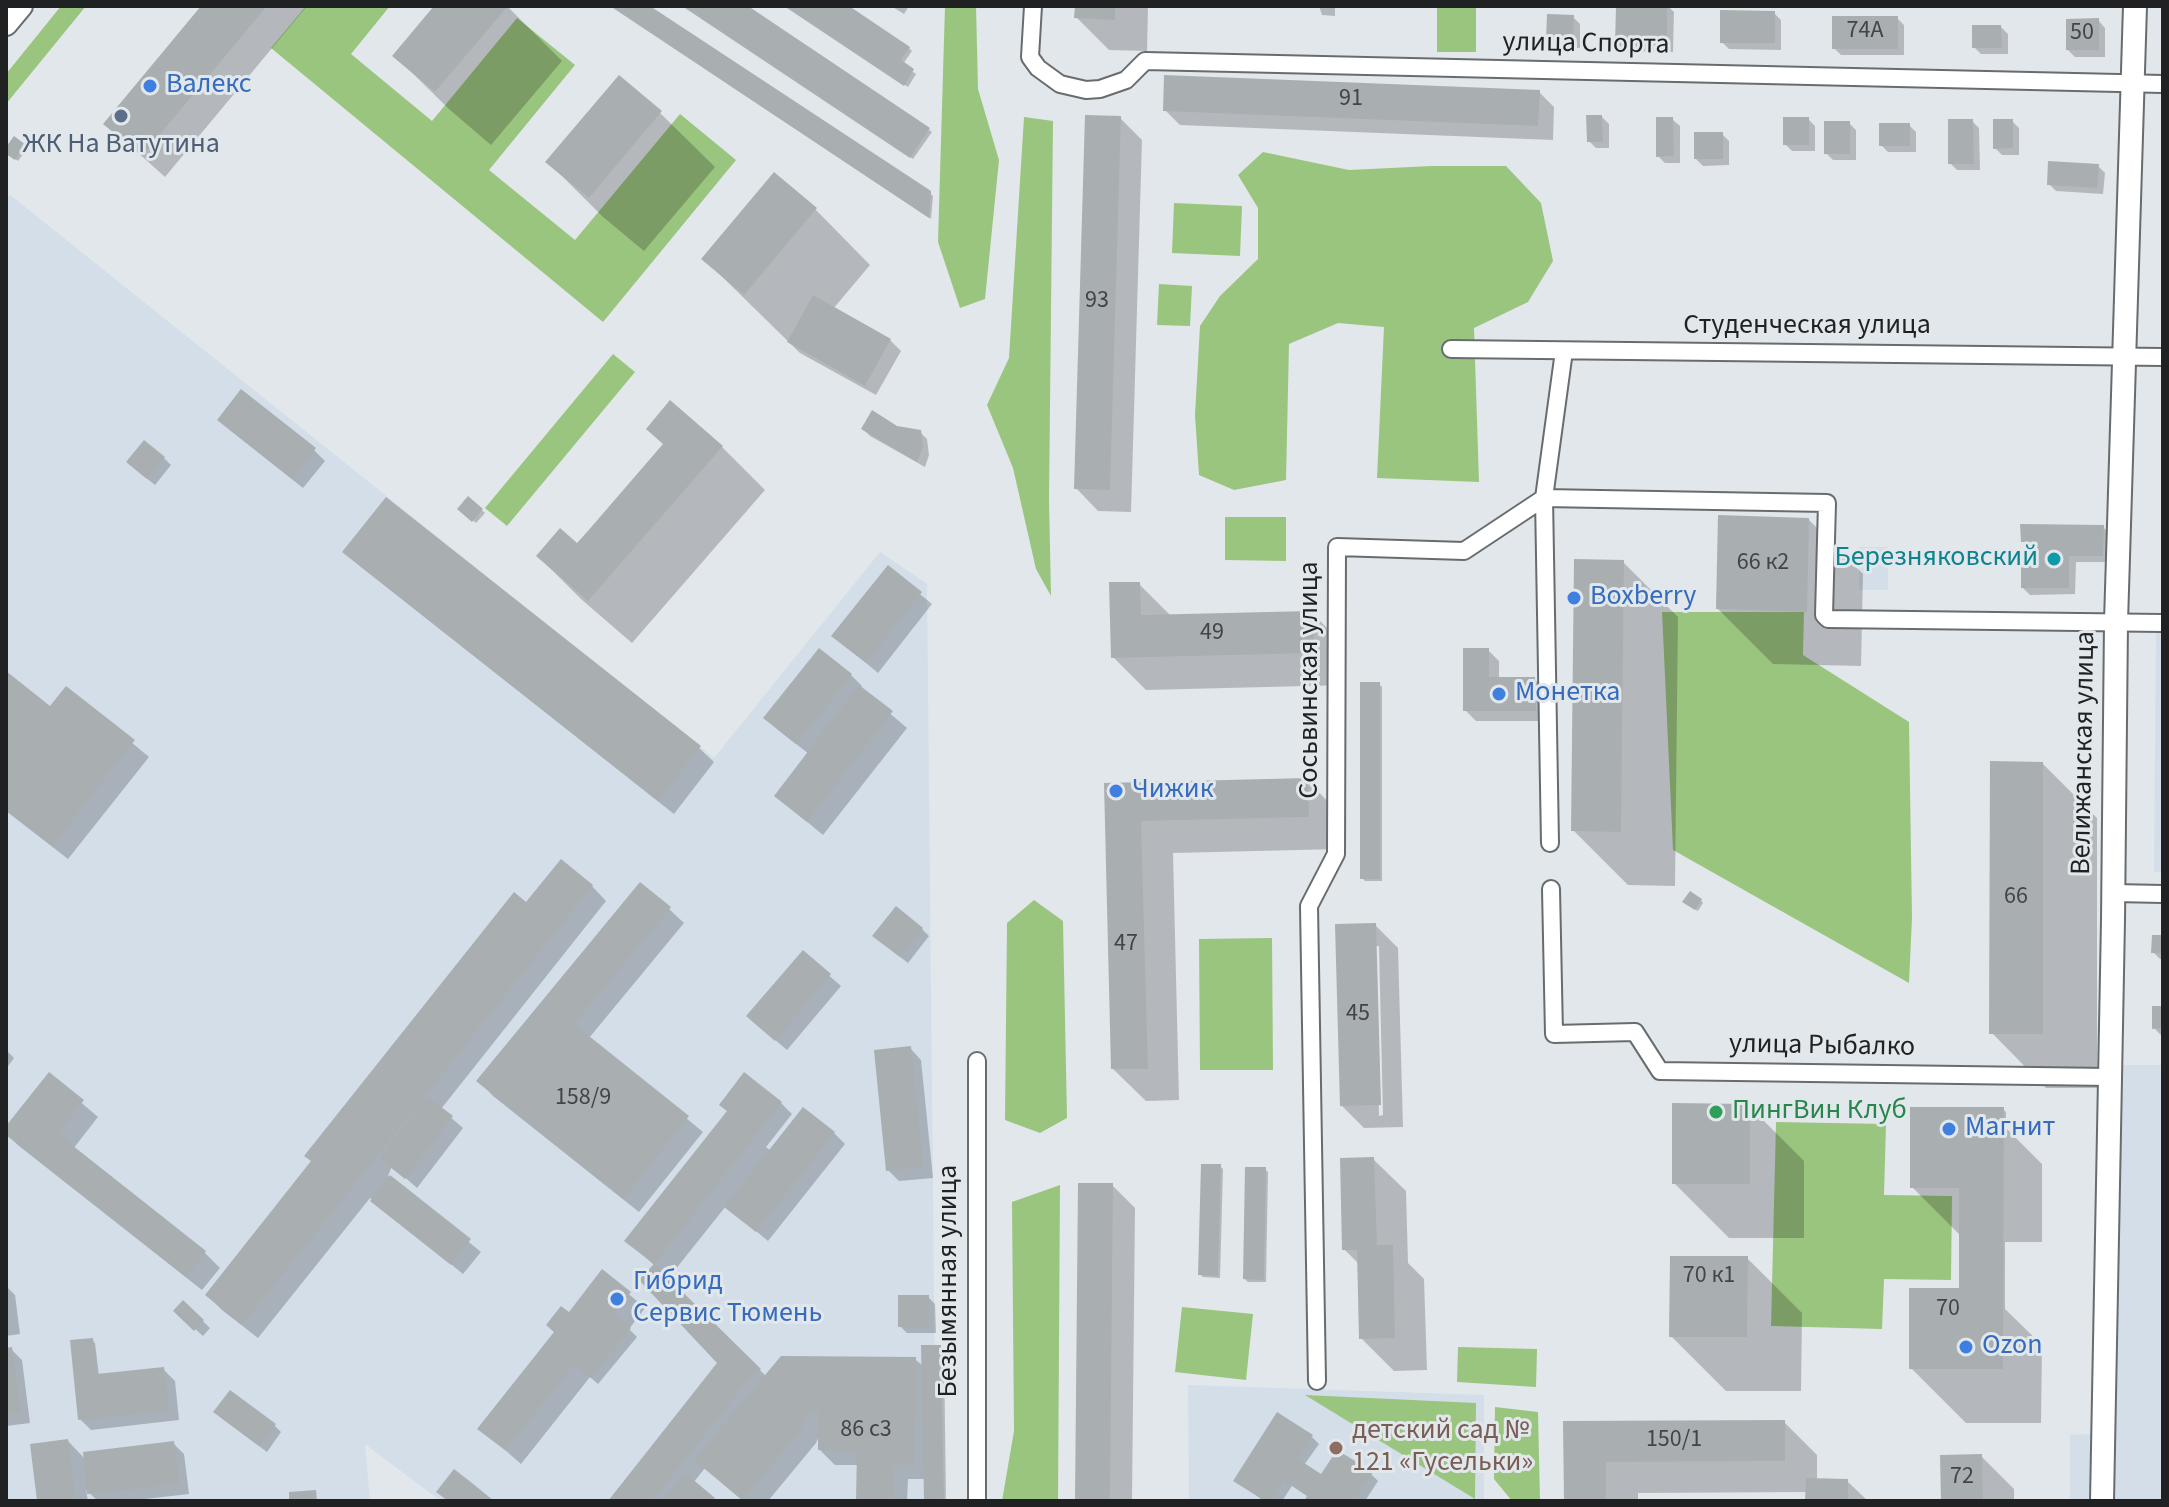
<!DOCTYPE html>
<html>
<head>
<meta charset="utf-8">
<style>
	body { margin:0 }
	#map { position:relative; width:2169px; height:1507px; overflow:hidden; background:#e2e7eb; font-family:"Source Sans 3",sans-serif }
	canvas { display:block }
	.frame { position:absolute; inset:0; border:8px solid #1f2122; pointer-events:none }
</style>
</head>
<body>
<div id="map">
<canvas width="2169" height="1507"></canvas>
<div class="frame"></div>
</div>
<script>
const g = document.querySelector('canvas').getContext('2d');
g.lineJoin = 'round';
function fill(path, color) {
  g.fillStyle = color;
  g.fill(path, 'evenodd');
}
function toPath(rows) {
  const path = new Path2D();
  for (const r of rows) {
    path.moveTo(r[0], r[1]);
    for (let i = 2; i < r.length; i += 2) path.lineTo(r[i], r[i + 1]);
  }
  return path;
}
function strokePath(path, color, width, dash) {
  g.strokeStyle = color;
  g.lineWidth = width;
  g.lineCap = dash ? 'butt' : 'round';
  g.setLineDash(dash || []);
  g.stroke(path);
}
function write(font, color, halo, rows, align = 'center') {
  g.font = font + ' "Source Sans 3",sans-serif';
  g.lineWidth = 6;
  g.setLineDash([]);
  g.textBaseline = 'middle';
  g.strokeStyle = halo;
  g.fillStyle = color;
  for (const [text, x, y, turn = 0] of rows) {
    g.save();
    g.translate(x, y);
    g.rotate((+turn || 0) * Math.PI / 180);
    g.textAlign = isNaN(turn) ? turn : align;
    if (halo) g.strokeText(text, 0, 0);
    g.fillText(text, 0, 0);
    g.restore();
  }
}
const built = toPath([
	[10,195,714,758,880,552,927,584,936,1501,441,1501,365,1444,370,1501,6,1501,6,201],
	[1859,547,1888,547,1888,590,1859,590],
	[2156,633,2163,633,2163,872,2154,872],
	[2099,1065,2163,1065,2163,1501,2070,1501,2070,1435,2091,1434],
	[1188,1385,1484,1395,1484,1501,1189,1501]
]);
const green = toPath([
	[61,6,86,6,6,104,6,74],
	[306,6,390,6,351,54,432,121,517,18,575,65,489,170,575,240,680,114,736,160,603,322,271,48],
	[945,6,976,6,978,89,999,160,985,299,960,308,938,242],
	[1437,6,1476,6,1476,52,1437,52],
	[1024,117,1053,121,1049,499,1051,596,1036,569,1013,468,987,405,1009,358],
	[1263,152,1349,170,1432,166,1506,166,1541,203,1553,261,1528,302,1474,328,1479,482,1377,478,1384,327,1338,323,1289,344,1286,480,1234,490,1199,475,1195,415,1200,326,1220,296,1258,259,1258,208,1238,175],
	[1174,203,1242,206,1240,256,1172,253],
	[1159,284,1192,286,1190,326,1157,325],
	[613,354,635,372,507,526,485,508],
	[1225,517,1286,517,1286,561,1225,560],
	[1662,612,1804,612,1803,655,1909,722,1912,918,1909,983,1673,850],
	[1034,900,1063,921,1067,1118,1040,1133,1005,1120,1007,923],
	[1272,938,1273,1070,1200,1070,1199,939],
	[1776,1122,1886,1124,1884,1195,1952,1196,1951,1280,1884,1279,1882,1329,1771,1326],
	[1060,1185,1058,1501,1002,1501,1014,1431,1012,1202],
	[1182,1307,1253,1314,1246,1380,1175,1372],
	[1458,1347,1537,1349,1536,1387,1457,1382],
	[1305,1395,1476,1403,1475,1499],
	[1495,1407,1538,1412,1540,1501,1512,1501,1494,1479]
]);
const shadow = toPath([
	[204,6,307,6,165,177,106,124],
	[437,6,507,6,562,61,491,145,450,110,395,56],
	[611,6,646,6,930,193,933,196,931,219],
	[684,6,744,6,932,132,913,159],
	[786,6,846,6,909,48,912,51,903,64,916,74,908,87],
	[891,6,909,6,904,14],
	[1077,6,1148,6,1147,51,1109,50,1076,17],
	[1319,6,1335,6,1335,16,1322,15],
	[1618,6,1668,6,1674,12,1673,52,1624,51,1617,44],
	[1774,13,1781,20,1781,50,1729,49,1722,42],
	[1573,17,1580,24,1580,48,1555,47,1548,40],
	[1897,18,1904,25,1904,55,1841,55,1834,48],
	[2098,20,2105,28,2105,57,2075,57,2068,50],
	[2001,27,2008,34,2008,54,1981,54,1974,47],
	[1539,92,1554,107,1553,140,1180,125,1165,110],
	[660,113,715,167,644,251,603,217,548,162],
	[1602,117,1609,124,1609,148,1596,148,1589,141],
	[1120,118,1142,140,1131,512,1098,511,1076,488],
	[1672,119,1680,126,1680,163,1665,163,1658,156],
	[1808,119,1815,126,1815,151,1792,151,1785,144],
	[1972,121,1979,128,1980,170,1957,170,1950,163],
	[2012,121,2019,128,2019,155,2002,155,1995,148],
	[1849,123,1856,130,1856,160,1833,160,1826,153],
	[1909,125,1916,132,1916,152,1888,152,1881,145],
	[1722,134,1729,141,1729,165,1703,166,1696,159],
	[24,146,27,149,18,161,6,152],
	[2098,166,2105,173,2103,194,2056,191,2049,184],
	[774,175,816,210,870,265,833,309,890,340,901,351,876,395,800,353,704,259],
	[896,428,920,432,927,439,929,455,925,467,870,436,863,429],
	[230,430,314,450,325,461,303,488],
	[665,445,722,447,765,490,632,643,581,599,538,556,577,546],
	[164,458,171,465,155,485,135,469],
	[469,499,485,513,476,523,460,509],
	[1809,520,1863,574,1861,666,1773,664,1718,609],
	[2103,527,2110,534,2109,562,2076,562,2075,594,2030,595,2023,588,2040,563,2040,548,2030,548,2023,541],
	[345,552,699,748,714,762,674,814,360,566],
	[1623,562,1678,617,1675,886,1628,885,1573,830],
	[888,568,932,604,878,673,834,636],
	[1139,584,1172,617,1312,613,1345,646,1346,685,1146,690,1113,657],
	[1488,650,1499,661,1499,679,1534,679,1546,690,1546,721,1476,721,1465,710],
	[6,673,50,708,66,688,149,757,68,859,6,811],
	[851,675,862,686,860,688,907,728,823,835,776,796,809,754,777,729],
	[1379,684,1382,687,1382,881,1365,881,1362,878],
	[2043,764,2097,818,2097,1088,2046,1088,1992,1033],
	[1307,780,1339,813,1340,849,1173,853,1179,1100,1146,1101,1113,1069,1106,785],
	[592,886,606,901,441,1109,463,1128,417,1188,392,1166,388,1176,481,1252,463,1274,370,1198,258,1338,222,1310,207,1295,527,905],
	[1701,900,1703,903,1698,911,1688,905],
	[669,909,684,923,589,1038,703,1132,639,1212,493,1096,479,1081],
	[1375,925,1398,948,1403,1127,1364,1128,1342,1106],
	[1375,946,1379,946,1383,1115,1379,1116],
	[922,929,929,936,908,963,882,943],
	[2163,937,2163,959,2160,959,2153,952],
	[803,953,841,986,787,1050,760,1027],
	[2163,1008,2163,1035,2161,1035,2154,1028],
	[910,1048,921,1060,933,1178,899,1181,888,1170],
	[6,1050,14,1058,6,1069],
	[49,1075,98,1117,73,1149,205,1253,220,1268,202,1290,19,1146,6,1133],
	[781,1103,792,1114,766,1147,771,1151,834,1133,845,1144,768,1241,726,1206,667,1280,767,1377,915,1359,924,1367,941,1347,944,1350,946,1501,926,1501,925,1479,908,1479,907,1501,858,1501,859,1465,835,1465,820,1450,820,1434,816,1443,768,1501,743,1501,705,1468,693,1483,715,1501,611,1501,720,1363,655,1266,627,1240],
	[1749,1106,1804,1161,1804,1238,1729,1238,1674,1183],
	[2003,1109,2006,1112,2006,1128,2042,1164,2042,1242,2005,1242,2005,1309,2042,1345,2041,1423,1966,1423,1911,1368,1964,1290,1961,1236,1912,1187],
	[1373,1159,1406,1191,1408,1263,1424,1279,1427,1370,1394,1371,1361,1338,1359,1264,1344,1249],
	[1220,1166,1223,1169,1220,1278,1203,1277,1200,1274],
	[1265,1169,1268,1172,1266,1282,1248,1282,1245,1279],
	[1112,1185,1135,1208,1132,1501,1077,1501],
	[1747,1258,1802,1313,1801,1391,1726,1391,1671,1336],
	[603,1272,645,1308,629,1329,637,1337,598,1384,590,1377,521,1464,480,1428],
	[6,1286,15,1295,20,1334,6,1336],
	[928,1297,935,1304,936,1333,907,1333,900,1326],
	[183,1302,210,1328,203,1336,175,1311],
	[92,1340,95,1343,99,1376,164,1370,175,1381,179,1420,91,1430,80,1419],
	[11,1349,22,1360,30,1423,6,1426,6,1350],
	[223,1419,274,1425,281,1432,267,1452],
	[1784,1422,1817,1455,1817,1480,1847,1481,1868,1501,1807,1501,1807,1492,1638,1493,1638,1501,1566,1501,1565,1423],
	[1312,1437,1319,1444,1304,1465,1322,1477,1371,1474,1378,1481,1365,1501,1306,1501,1309,1497,1292,1486,1282,1501,1264,1501,1235,1480],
	[68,1441,86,1460,173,1443,184,1454,189,1494,127,1501,98,1501,86,1490,88,1501,39,1501],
	[1981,1456,2014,1489,2014,1501,1943,1501]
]);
const building = toPath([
	[201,6,267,6,142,156,103,124],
	[434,6,508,6,435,92,392,56],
	[610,6,650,6,931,191,929,218],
	[682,6,748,6,930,128,910,158],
	[784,6,849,6,910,47,901,60,914,69,904,86],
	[1075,6,1115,6,1115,20,1074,18],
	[1616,6,1667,6,1667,46,1615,45],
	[1720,10,1775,11,1775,43,1720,43],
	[1547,14,1574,15,1573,42,1546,41],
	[1832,16,1898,16,1898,49,1832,49],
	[2099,18,2099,50,2066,50,2066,19],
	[1972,25,2001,25,2002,48,1972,48],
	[619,75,662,111,589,198,545,162],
	[1164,75,1540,90,1538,126,1163,111],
	[1085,115,1121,116,1110,490,1074,489],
	[1586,115,1602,115,1603,142,1587,142],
	[1656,117,1673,117,1674,156,1656,157],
	[1783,117,1809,117,1809,145,1783,145],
	[1948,119,1973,119,1974,164,1948,164],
	[1993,119,2013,119,2013,148,1993,149],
	[1824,121,1850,121,1850,154,1824,154],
	[1879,123,1910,123,1910,146,1879,146],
	[1694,132,1723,132,1723,159,1694,159],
	[14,136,26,145,15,160,6,154,6,147],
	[2048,161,2099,164,2097,188,2047,185],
	[774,172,817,208,744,295,701,259],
	[813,295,891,339,865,386,787,342],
	[241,389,316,448,292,479,217,420],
	[670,400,723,446,588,601,536,556,560,528,577,543,587,532,663,444,646,429],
	[872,410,897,426,921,430,923,447,917,462,861,429],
	[144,440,165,457,147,479,126,462],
	[468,496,483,509,472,522,457,509],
	[386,497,701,746,658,801,342,552],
	[1718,515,1809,518,1807,612,1716,609],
	[2020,524,2104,525,2103,556,2069,556,2069,588,2021,588,2021,561,2038,561,2038,542,2021,542],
	[1574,559,1624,560,1621,832,1571,831],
	[888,565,922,592,866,663,831,636],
	[1109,582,1140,582,1141,615,1313,611,1314,653,1111,658],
	[819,648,852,674,796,744,763,718],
	[1463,648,1489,648,1489,677,1535,677,1536,711,1463,711],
	[6,671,50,706,66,686,135,740,52,846,6,810],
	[1360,682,1380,682,1380,879,1360,879],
	[859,685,893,711,807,822,774,796],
	[1990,761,2043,762,2043,1034,1989,1034],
	[1308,778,1309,817,1141,821,1148,1069,1111,1069,1104,783],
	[561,859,593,885,242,1325,205,1295,311,1161,304,1156,514,892,526,902],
	[640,882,671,907,574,1024,689,1116,623,1199,476,1081],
	[1690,891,1702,899,1695,910,1682,902],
	[896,906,923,928,900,957,872,936],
	[1376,923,1381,1105,1340,1106,1335,924],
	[2152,935,2163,935,2163,953,2151,953],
	[803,950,831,974,775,1041,746,1016],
	[2152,1006,2163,1006,2163,1028,2152,1029],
	[911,1046,923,1167,886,1171,874,1050],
	[49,1072,84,1100,58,1134,206,1251,186,1277,6,1135,6,1126],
	[744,1072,782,1102,654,1264,624,1241,727,1111,719,1105],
	[427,1096,453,1116,405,1179,379,1158],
	[1672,1103,1750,1104,1750,1184,1672,1184],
	[803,1107,835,1132,756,1232,724,1207],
	[1910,1107,2004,1107,2003,1369,1909,1369,1909,1288,1959,1288,1959,1188,1910,1188],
	[1374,1157,1377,1245,1393,1245,1395,1338,1359,1339,1357,1250,1342,1250,1340,1158],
	[1201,1164,1221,1164,1218,1276,1198,1275],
	[1245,1167,1266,1167,1264,1280,1243,1279],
	[390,1175,471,1239,451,1265,370,1201],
	[1078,1183,1113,1183,1110,1501,1075,1501],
	[1670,1256,1748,1256,1747,1337,1669,1337],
	[654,1264,761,1369,744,1385,652,1501,608,1501,717,1363,639,1280],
	[602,1269,631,1292,614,1314,631,1328,591,1378,574,1365,505,1450,477,1429,554,1332,546,1325,561,1306,569,1312],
	[898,1295,929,1295,929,1327,898,1327],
	[183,1300,204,1320,194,1331,173,1311],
	[93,1338,97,1374,164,1367,169,1410,78,1420,70,1340],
	[921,1345,941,1345,944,1501,924,1501],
	[12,1347,20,1412,6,1414,6,1348],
	[781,1356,916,1357,914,1465,893,1465,893,1501,856,1501,857,1451,818,1450,818,1411,809,1411,802,1428,742,1500,694,1460],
	[230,1390,276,1424,259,1446,213,1412],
	[1277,1412,1313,1435,1298,1459,1321,1474,1337,1450,1373,1472,1354,1501,1304,1501,1307,1496,1284,1480,1271,1501,1265,1501,1233,1481],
	[1785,1420,1785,1461,1606,1462,1606,1501,1564,1501,1563,1421],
	[68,1439,75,1501,37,1501,30,1444],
	[174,1441,179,1484,87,1494,83,1452],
	[1982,1454,1983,1501,1941,1501,1940,1455],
	[454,1469,472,1483,494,1501,448,1501,436,1492],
	[685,1473,715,1498,713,1501,662,1501],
	[1806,1478,1848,1479,1848,1501,1805,1501],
	[316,1490,317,1501,289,1501,289,1492]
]);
const street = toPath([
	[1033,6,1030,57,1038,68,1060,84,1086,90,1100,89,1126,80,1145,61,2163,84],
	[1451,349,2163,357],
	[1550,843,1544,498,1564,351],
	[1551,889,1554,1034,1635,1032,1660,1071,2110,1077],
	[2114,893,2163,894],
	[1317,1381,1309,906,1336,854,1337,547,1464,551,1544,498,1827,503,1824,615,1828,619,2163,623],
	[977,1501,977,1061]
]);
const secondary = toPath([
	[6,24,21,6],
	[2102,1501,2113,920,2116,622,2135,6]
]);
const markers = [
	[150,86,8,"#3f7fe0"],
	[121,116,8,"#5c6f8a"],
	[2054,559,8,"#0f9aa8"],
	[1574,598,8,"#3f7fe0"],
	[1499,694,8,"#3f7fe0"],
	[1116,791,8,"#3f7fe0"],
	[1716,1112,8,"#2e9e5b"],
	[1949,1129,8,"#3f7fe0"],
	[617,1299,8,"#3f7fe0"],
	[1966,1347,8,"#3f7fe0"],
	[1336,1448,8,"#8d6e63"]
];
const numberNames = [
	["74А",1865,32],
	["50",2082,34],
	["91",1351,100],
	["93",1097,302],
	["66 к2",1763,564],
	["49",1212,634],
	["66",2016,898],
	["47",1126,945],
	["45",1358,1015],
	["158/9",583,1099],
	["70 к1",1709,1277],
	["70",1948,1310],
	["86 с3",866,1431],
	["150/1",1674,1441],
	["72",1962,1478]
];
const streetNames = [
	["улица Спорта",1586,45,1],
	["Студенческая улица",1807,327],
	["Сосьвинская улица",1311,680,-90],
	["Велижанская улица",2085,753,-89],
	["улица Рыбалко",1822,1047,1],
	["Безымянная улица",950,1281,-90]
];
const shopNames = [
	["Валекс",166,86],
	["Boxberry",1590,598],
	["Монетка",1515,694],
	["Чижик",1132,791],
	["Магнит",1965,1129],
	["Гибрид",633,1283],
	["Сервис Тюмень",633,1315],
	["Ozon",1982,1347]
];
const serviceNames = [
	["ЖК На Ватутина",121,146]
];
const cultureNames = [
	["Березняковский",2038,559]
];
const leisureNames = [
	["ПингВин Клуб",1732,1112]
];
const educationNames = [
	["детский сад №",1352,1432],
	["121 «Гусельки»",1352,1464]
];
fill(built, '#d3dee8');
fill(green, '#9ac57f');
fill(shadow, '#0003');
fill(building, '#a9aeb1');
strokePath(street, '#676c6f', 20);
strokePath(secondary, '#676c6f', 26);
strokePath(street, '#fff', 16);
strokePath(secondary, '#fff', 22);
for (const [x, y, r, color] of markers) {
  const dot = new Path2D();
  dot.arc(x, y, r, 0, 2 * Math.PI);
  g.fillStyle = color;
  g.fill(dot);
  strokePath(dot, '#e2e7eb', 3);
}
write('24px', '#424446', null, numberNames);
write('28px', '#1f2122', '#e2e7eb', streetNames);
write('28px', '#366cbe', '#e2e7eb', shopNames, 'left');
write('28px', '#4e5e75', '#e2e7eb', serviceNames);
write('28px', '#0d838f', '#e2e7eb', cultureNames, 'right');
write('28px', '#27864d', '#e2e7eb', leisureNames, 'left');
write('28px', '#785e54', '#e2e7eb', educationNames, 'left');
</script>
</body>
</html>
